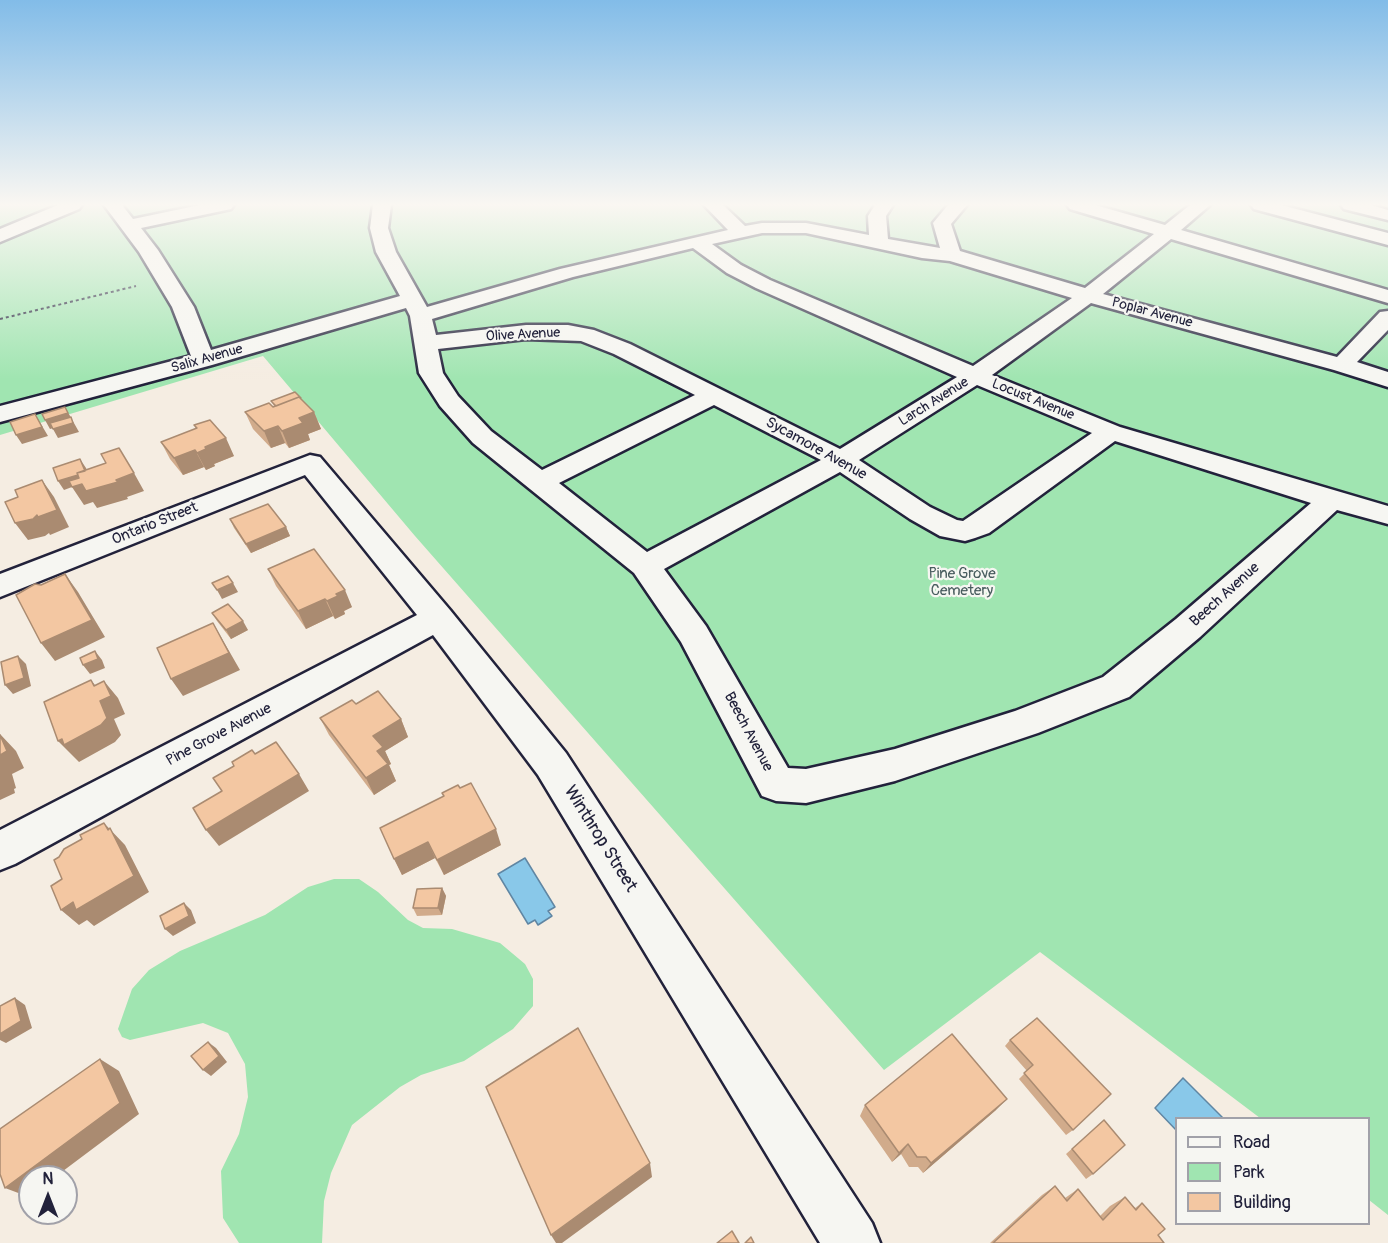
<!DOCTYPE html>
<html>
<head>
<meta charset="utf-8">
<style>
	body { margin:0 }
	#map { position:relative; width:1388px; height:1243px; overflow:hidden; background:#f5ede2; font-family:Pangolin,sans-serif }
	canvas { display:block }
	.legend { position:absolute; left:1175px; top:1117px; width:195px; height:108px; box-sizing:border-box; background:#f6f6f2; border:2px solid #a1a1a9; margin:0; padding:8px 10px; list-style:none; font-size:18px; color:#22223b }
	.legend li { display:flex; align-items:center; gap:12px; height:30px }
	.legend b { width:30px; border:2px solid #a1a1a9 }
	.north { position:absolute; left:18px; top:1165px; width:60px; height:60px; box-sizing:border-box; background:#f6f6f2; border:2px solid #a1a1a9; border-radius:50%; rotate:0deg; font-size:16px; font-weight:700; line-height:24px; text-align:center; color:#22223b }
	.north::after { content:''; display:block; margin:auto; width:21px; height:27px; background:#22223b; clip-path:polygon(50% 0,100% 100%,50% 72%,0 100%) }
</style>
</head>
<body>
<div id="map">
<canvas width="1388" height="1243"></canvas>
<ul class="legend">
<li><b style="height:8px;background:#f6f6f2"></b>Road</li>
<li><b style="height:16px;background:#a0e5b1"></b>Park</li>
<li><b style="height:16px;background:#f3c7a2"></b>Building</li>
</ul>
<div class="north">N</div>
</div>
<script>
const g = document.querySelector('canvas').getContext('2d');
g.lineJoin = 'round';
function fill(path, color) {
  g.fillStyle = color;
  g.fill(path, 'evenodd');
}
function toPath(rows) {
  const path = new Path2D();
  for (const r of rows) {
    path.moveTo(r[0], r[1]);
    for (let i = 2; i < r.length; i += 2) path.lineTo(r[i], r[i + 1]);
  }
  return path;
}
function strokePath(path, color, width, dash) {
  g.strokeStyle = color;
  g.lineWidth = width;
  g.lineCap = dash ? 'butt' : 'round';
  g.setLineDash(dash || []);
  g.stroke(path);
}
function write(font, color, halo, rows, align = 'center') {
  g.font = font + ' Pangolin,sans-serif';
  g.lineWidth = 4.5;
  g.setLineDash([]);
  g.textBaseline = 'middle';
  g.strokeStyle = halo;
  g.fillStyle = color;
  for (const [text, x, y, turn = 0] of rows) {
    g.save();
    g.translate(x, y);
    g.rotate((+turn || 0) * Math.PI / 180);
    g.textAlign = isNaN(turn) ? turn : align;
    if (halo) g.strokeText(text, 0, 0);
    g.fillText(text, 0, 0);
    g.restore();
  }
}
const green = toPath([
	[0,205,1388,205,1388,1215,1369,1200,1368,1118,1260,1118,1040,952,884,1070,415,536,263,356,0,435],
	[334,879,359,879,378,892,408,920,423,928,452,929,500,943,525,964,533,979,533,1006,513,1029,464,1061,421,1075,400,1087,352,1125,331,1173,324,1201,322,1243,239,1243,223,1218,221,1171,239,1134,248,1097,245,1064,228,1033,203,1023,130,1040,122,1037,118,1029,132,989,149,970,180,951,265,915,308,887]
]);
const water = toPath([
	[525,858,555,907,548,911,552,916,538,925,535,920,528,924,498,874,525,858],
	[1183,1078,1223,1118,1176,1118,1176,1130,1155,1108,1183,1078]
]);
const path = toPath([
	[0,319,136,286]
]);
const minor = toPath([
	[58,205,82,205,79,209,0,242,0,229,58,205],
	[104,205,122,205,133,219,200,205,234,205,231,209,141,228,158,250,194,307,211,350,400,296,376,252,370,228,373,205,391,205,388,228,396,252,427,307,560,269,728,230,704,205,723,205,745,226,762,223,806,223,869,235,868,216,875,205,893,205,886,216,888,239,940,248,933,223,948,205,967,205,951,224,960,251,1085,288,1154,234,1070,209,1067,205,1095,205,1165,225,1190,205,1210,205,1181,230,1388,290,1388,303,1171,239,1103,294,1337,357,1380,312,1388,311,1388,330,1357,362,1388,372,1388,387,1334,370,1091,303,992,375,1120,427,1388,506,1388,524,1337,510,1200,637,1129,697,1038,733,895,781,806,803,776,801,762,796,681,642,634,573,473,443,440,406,419,373,410,316,406,308,212,365,0,422,0,406,191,356,172,307,139,252,104,205],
	[762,233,806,233,922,258,950,261,1072,298,973,366,770,280,741,265,712,244,762,233],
	[693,248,727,273,756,288,957,377,840,449,630,344,594,330,568,325,526,325,436,335,432,319,573,277,693,248],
	[526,339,581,341,614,354,695,395,542,470,491,431,458,396,443,373,438,349,526,339],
	[977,385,1092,433,963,521,957,520,930,507,859,460,977,385],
	[714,405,821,460,647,552,559,483,714,405],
	[1115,441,1311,503,1176,619,1103,677,1015,711,895,749,806,769,788,768,706,626,664,569,840,472,910,519,940,536,965,541,975,538,989,533,1115,441],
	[1251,205,1281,205,1388,233,1388,245,1254,209,1251,205],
	[1341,205,1371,205,1388,210,1388,220,1344,209,1341,205],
	[310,455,320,457,450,610,566,753,872,1223,880,1243,820,1243,538,775,433,635,15,864,0,870,0,830,417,615,305,475,0,597,0,574,310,455]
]);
const wall = toPath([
	[302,400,314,412,321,429,308,434,310,440,289,448,285,443,271,448,253,429,245,412,274,406,271,401],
	[194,425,234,456,214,464,215,466,206,470,204,467,183,475,170,459,161,442,196,429],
	[230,519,286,527,290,536,251,553,234,528],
	[268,569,352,607,344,611,345,614,335,619,333,616,306,629,276,586],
	[212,613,248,630,231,639,217,621],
	[356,704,401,719,408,737,385,751,391,764,389,765,396,781,374,795,329,735,320,718],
	[380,828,501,845,444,875,435,858,402,875],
	[442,888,446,896,442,915,417,916,413,908],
	[1037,1018,1073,1130,1066,1135,1019,1079,1027,1071,1005,1046,1010,1040],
	[865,1105,996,1110,923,1173,918,1167,909,1167,901,1154,892,1162,860,1116],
	[1104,1120,1093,1174,1086,1179,1066,1154],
	[1055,1186,1065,1198,1078,1189,1100,1216,1110,1206,1125,1197,1135,1208,1142,1203,1158,1235,1164,1243,990,1243,1042,1195]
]);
const shadedWall = toPath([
	[65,407,79,432,58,438,53,429,73,422,50,429,45,420],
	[314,412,321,429,308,434,310,440,289,448,282,431,299,418],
	[35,414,48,436,22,444,16,435],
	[278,426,285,443,271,448,264,431],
	[226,438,234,456,214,464,215,466,206,470,197,453,205,447],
	[195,450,204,467,183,475,174,458],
	[80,459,86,468,92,481,116,480,134,473,144,491,127,497,128,499,97,508,93,502,84,505,72,487,64,490,58,481],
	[42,480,54,497,69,527,50,535,49,533,45,536,28,540,15,523],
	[286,527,290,536,251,553,246,544],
	[65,574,78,592,105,637,55,661,41,643],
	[233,583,238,592,222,599,217,590],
	[345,590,352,607,344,611,345,614,335,619,327,601,336,594],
	[325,599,333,616,306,629,298,611],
	[243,621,248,630,231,639,226,630],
	[213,623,240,670,183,696,171,679],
	[95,651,102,660,105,668,90,674,83,665],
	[18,656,26,664,31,686,13,694,5,685],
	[91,680,106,699,104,681,118,698,125,714,114,719,121,735,115,742,79,762,58,741,94,686],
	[401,719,408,737,385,751,391,764,389,765,396,781,374,795,366,778,377,751,373,736],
	[0,734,16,751,24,768,12,774,16,788,14,789,15,793,0,800],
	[299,774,309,791,219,846,206,830],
	[104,823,125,845,149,892,94,926,87,920,79,925,61,910,108,830],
	[496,829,501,845,444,875,437,860],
	[428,842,435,858,402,875,394,859],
	[442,888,446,896,442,915,438,908],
	[184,903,191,910,196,923,173,936,165,929],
	[15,998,25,1005,32,1028,6,1043,0,1040,0,1034],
	[208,1042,216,1048,227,1062,211,1076,203,1070],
	[100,1059,119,1071,139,1114,55,1177,30,1177,30,1196,29,1197,5,1188],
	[1007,1099,996,1110,923,1173,931,1163],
	[908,1144,901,1154,892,1162,899,1153],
	[650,1163,652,1177,562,1243,556,1243,551,1235]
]);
const building = toPath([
	[295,392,301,398,299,397,276,406,271,401,295,392],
	[299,397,314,412,299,418,303,423,282,431,278,426,264,431,245,412,269,403,273,407,299,397],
	[65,407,68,413,45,420,42,414,65,407],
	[35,414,42,427,16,435,10,422,35,414],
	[71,417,73,423,53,429,50,423,71,417],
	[210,420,226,438,205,447,206,449,197,453,195,450,174,458,161,442,197,428,194,425,210,420],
	[119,448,134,473,116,480,118,482,86,491,82,484,72,487,69,481,79,478,77,473,106,463,101,454,119,448],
	[80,459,85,471,77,473,78,475,58,481,53,468,80,459],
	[42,480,57,510,38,517,37,515,33,519,15,523,5,502,18,497,15,490,42,480],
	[268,504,286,527,246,544,230,519,268,504],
	[314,549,345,590,336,594,338,596,327,601,325,599,298,611,268,569,314,549],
	[65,574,92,620,41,643,16,595,35,584,41,585,65,574],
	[228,576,233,583,217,590,212,583,228,576],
	[228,604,243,621,226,630,212,613,228,604],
	[213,623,229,653,171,679,157,648,213,623],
	[95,651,98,659,83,665,80,658,95,651],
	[18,656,24,678,5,685,1,662,18,656],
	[91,680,94,686,104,681,111,696,100,701,107,718,101,725,64,745,62,739,58,741,44,702,91,680],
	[378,691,401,719,373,736,383,747,377,751,388,764,366,778,320,718,352,700,356,704,378,691],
	[0,735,7,751,0,755,0,735],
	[276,742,299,774,206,830,193,808,222,791,213,778,234,766,232,762,252,750,255,754,276,742],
	[471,783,496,829,437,860,428,842,394,859,380,828,444,796,442,793,458,785,460,788,471,783],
	[104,823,108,830,110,828,134,876,76,910,73,902,61,910,51,886,62,879,54,860,59,857,64,849,82,839,80,835,104,823],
	[442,888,438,908,413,908,417,889,442,888],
	[184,903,189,916,165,929,160,916,184,903],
	[15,998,21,1021,0,1034,0,1006,15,998],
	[1037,1018,1111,1094,1073,1130,1024,1073,1033,1065,1010,1040,1037,1018],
	[578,1028,650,1163,551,1235,486,1087,578,1028],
	[952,1034,1007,1099,931,1163,926,1157,917,1157,908,1144,899,1153,865,1105,952,1034],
	[208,1042,219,1056,203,1070,191,1056,208,1042],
	[100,1059,120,1103,5,1188,0,1174,0,1129,100,1059],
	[1104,1120,1125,1145,1093,1174,1072,1149,1104,1120],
	[1055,1186,1067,1201,1078,1189,1103,1220,1125,1197,1136,1210,1142,1203,1165,1229,1158,1235,1164,1243,993,1243,1055,1186],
	[732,1231,739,1243,717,1243,732,1231],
	[751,1237,754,1243,745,1243,751,1237]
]);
const farStreetnames = [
	["Poplar Avenue",1152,313,15],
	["Olive Avenue",523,335,-3],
	["Salix Avenue",207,359,-16],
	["Locust Avenue",1033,400,22],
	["Larch Avenue",934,402,-32]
];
const streetNames = [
	["Sycamore Avenue",816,449,29],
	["Ontario Street",155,524,-22],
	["Beech Avenue",1225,595,-42],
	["Beech Avenue",748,732,62],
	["Pine Grove Avenue",219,735,-28]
];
const parkNames = [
	["Pine Grove",962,574],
	["Cemetery",962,591]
];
const nearStreetnames = [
	["Winthrop Street",600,839,58]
];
fill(green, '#a0e5b1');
fill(water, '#89c8e9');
strokePath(water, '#6086a3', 1.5);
strokePath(minor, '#22223b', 5);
strokePath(path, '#22223b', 2, [3, 3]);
fill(minor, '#f6f6f2');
fill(wall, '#d1ab8b');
fill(shadedWall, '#aa8b71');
fill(building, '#f3c7a2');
strokePath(building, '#aa8b71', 1.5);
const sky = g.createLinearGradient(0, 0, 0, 379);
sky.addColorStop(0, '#82bce8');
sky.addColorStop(0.54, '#faf7f2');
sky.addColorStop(1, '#faf7f200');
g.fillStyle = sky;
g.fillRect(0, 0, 1388, 379);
write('14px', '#22223b', '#f6f6f2', farStreetnames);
write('15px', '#22223b', '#f6f6f2', streetNames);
write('15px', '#485c5e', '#f6f6f2', parkNames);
write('18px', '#22223b', '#f6f6f2', nearStreetnames);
</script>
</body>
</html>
